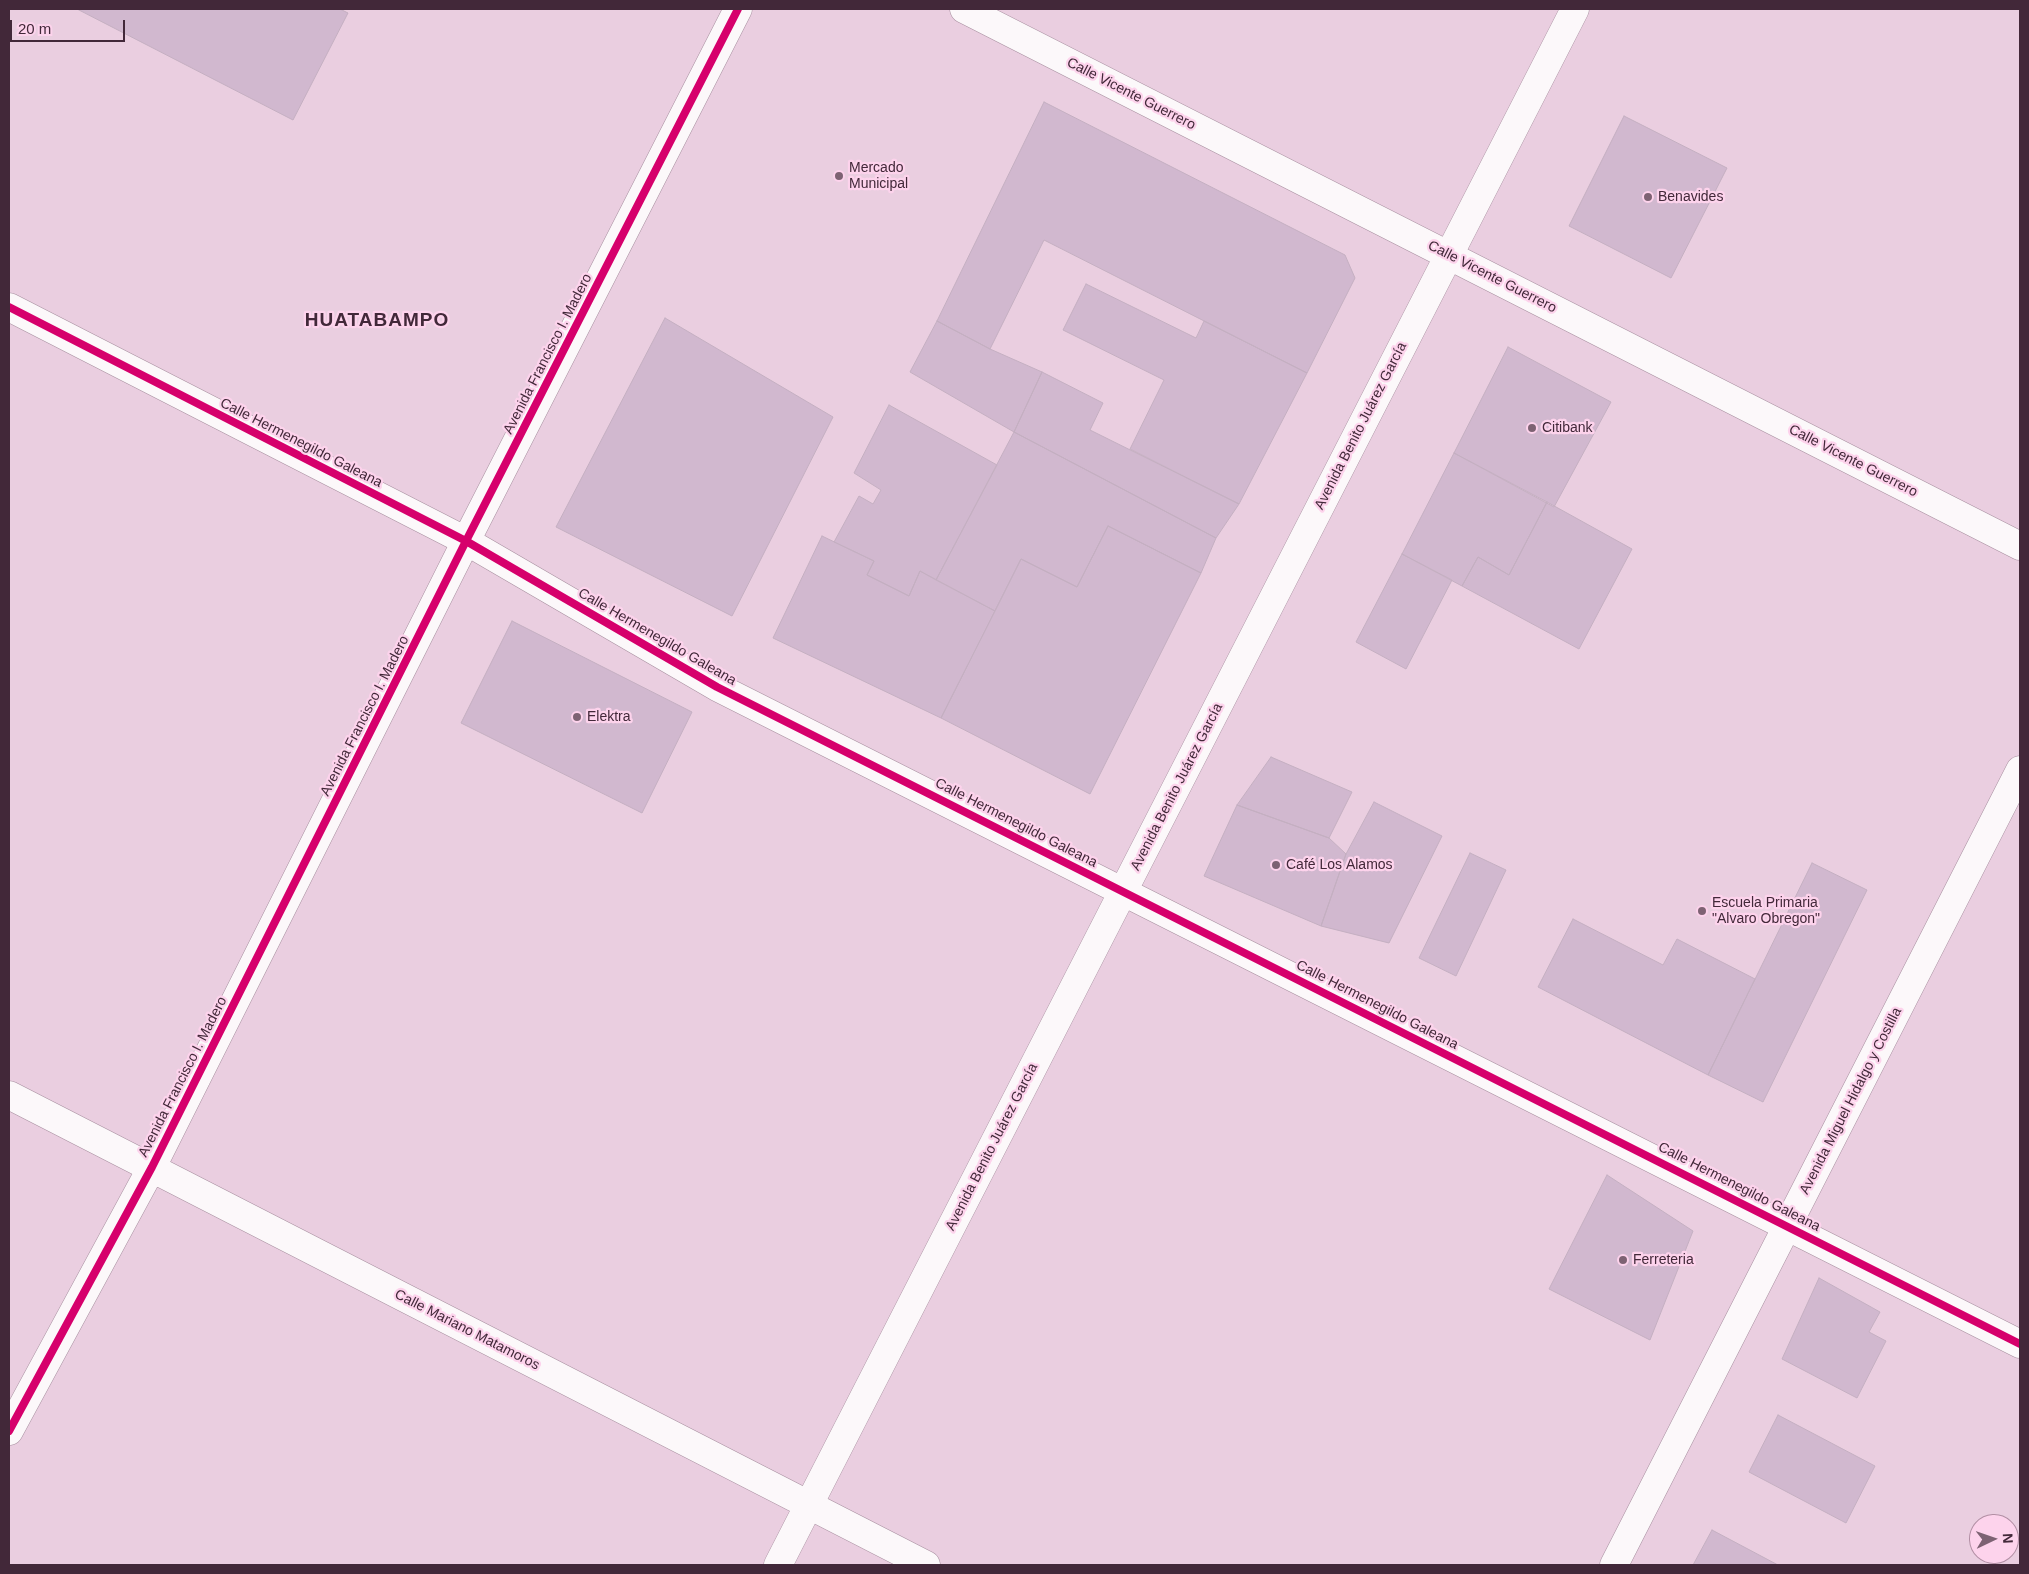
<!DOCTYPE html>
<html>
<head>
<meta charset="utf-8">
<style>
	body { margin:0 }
	#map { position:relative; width:2029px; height:1574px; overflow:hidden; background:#eacee0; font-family:Helvetica,sans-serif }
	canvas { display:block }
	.frame { position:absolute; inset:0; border:10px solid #422839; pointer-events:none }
	.north { position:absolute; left:1969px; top:1514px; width:50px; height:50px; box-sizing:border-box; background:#fdd3ec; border:1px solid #b28fa4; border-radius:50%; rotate:87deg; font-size:14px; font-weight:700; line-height:20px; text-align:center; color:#422839 }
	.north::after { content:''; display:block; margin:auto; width:18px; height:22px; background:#7d6273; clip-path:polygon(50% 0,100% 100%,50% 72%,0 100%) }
	.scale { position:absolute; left:10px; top:20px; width:115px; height:22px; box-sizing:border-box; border:2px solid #422839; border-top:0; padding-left:6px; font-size:15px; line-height:18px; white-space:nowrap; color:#422839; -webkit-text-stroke:4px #fdd3ec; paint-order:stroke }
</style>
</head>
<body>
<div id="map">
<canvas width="2029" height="1574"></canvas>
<div class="frame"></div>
<div class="north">N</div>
<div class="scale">20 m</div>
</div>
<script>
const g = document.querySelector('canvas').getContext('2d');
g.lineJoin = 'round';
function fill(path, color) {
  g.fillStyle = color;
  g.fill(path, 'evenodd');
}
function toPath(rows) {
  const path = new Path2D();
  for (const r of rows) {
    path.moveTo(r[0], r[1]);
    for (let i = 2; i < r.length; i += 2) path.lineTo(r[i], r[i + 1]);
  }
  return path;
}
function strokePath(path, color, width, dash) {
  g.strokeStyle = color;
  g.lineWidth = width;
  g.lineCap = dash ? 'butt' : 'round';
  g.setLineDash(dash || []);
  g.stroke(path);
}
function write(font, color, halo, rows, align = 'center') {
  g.font = font + ' Helvetica,sans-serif';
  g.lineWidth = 4.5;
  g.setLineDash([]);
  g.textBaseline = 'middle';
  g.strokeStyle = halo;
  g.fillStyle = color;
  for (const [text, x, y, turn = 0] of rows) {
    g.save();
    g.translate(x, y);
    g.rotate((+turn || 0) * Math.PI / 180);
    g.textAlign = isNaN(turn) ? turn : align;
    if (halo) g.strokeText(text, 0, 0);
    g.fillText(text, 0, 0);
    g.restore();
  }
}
const building = toPath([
	[77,9,340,9,348,13,293,120,77,9],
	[1044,102,1345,255,1355,278,1307,373,1044,240,990,349,937,321,1044,102],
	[1624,116,1727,168,1671,278,1569,226,1624,116],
	[1086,284,1196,338,1204,321,1307,373,1239,504,1130,449,1164,380,1063,330,1086,284],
	[665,318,833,417,732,616,556,527,665,318],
	[937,321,990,349,1042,372,1014,432,910,372,937,321],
	[1508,347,1611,402,1554,507,1454,453,1508,347],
	[1042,372,1103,403,1090,430,1239,504,1216,538,1014,432,1042,372],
	[889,405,997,465,936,580,920,571,909,596,867,575,874,561,834,542,859,496,873,504,881,490,854,473,889,405],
	[1014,432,1216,538,1201,573,1108,526,1077,587,1021,559,995,611,936,580,1014,432],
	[1454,453,1547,502,1509,575,1478,557,1462,586,1402,554,1454,453],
	[1547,502,1632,549,1579,649,1462,586,1478,557,1509,575,1547,502],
	[1108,526,1201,573,1090,794,941,718,1021,559,1077,587,1108,526],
	[822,536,874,561,867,575,909,596,920,571,995,611,941,718,773,638,822,536],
	[1402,554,1452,580,1406,669,1356,642,1402,554],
	[512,621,692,712,642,813,461,723,512,621],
	[1271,757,1352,792,1329,838,1237,805,1271,757],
	[1374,802,1442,836,1389,943,1321,926,1346,854,1374,802],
	[1237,805,1329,838,1346,854,1321,926,1204,876,1237,805],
	[1470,853,1506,870,1456,976,1419,958,1470,853],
	[1812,863,1867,890,1763,1102,1708,1075,1812,863],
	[1573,919,1663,965,1677,939,1755,979,1708,1075,1538,987,1573,919],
	[1607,1175,1693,1231,1650,1340,1549,1289,1607,1175],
	[1819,1278,1880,1312,1869,1332,1886,1341,1857,1398,1782,1359,1819,1278],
	[1778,1415,1875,1466,1846,1523,1749,1472,1778,1415],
	[1712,1530,1778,1565,1693,1565,1712,1530]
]);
const street = toPath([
	[964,9,2020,546],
	[9,307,466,541,717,687,2020,1344],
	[9,1095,926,1565],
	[9,1431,152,1167,466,541,738,9],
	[1614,1565,2020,770]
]);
const primary = toPath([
	[778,1565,1575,9]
]);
const cycleway = toPath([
	[9,307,466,541,717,687,2020,1344],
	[9,1431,152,1167,466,541,738,9]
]);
const markers = [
	[839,176,5,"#7d6273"],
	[1648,197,5,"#7d6273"],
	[1532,428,5,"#7d6273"],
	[577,717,5,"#7d6273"],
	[1276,865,5,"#7d6273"],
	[1702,911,5,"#7d6273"],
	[1623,1260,5,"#7d6273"]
];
const streetNames = [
	["Calle Vicente Guerrero",1131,94,27],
	["Calle Vicente Guerrero",1492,277,27],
	["Avenida Francisco I. Madero",548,354,-63],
	["Avenida Benito Juárez García",1361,426,-63],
	["Calle Hermenegildo Galeana",301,443,27],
	["Calle Vicente Guerrero",1853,461,27],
	["Calle Hermenegildo Galeana",657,637,30],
	["Avenida Francisco I. Madero",365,716,-63],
	["Avenida Benito Juárez García",1177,787,-63],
	["Calle Hermenegildo Galeana",1016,823,27],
	["Calle Hermenegildo Galeana",1377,1005,27],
	["Avenida Francisco I. Madero",183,1077,-63],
	["Avenida Miguel Hidalgo y Costilla",1851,1101,-63],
	["Avenida Benito Juárez García",992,1147,-63],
	["Calle Hermenegildo Galeana",1739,1187,27],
	["Calle Mariano Matamoros",467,1330,27]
];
const poiNames = [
	["Mercado",849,168],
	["Municipal",849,184],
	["Benavides",1658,197],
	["Citibank",1542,428],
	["Elektra",587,717],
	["Café Los Alamos",1286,865],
	["Escuela Primaria",1712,903],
	["\"Alvaro Obregon\"",1712,919],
	["Ferreteria",1633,1260]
];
const districtNames = [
	["HUATABAMPO",377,321]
];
fill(building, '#d1b8cf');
strokePath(building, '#c4afc1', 1);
strokePath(street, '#a78f9f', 29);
strokePath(primary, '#a78f9f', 29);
strokePath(street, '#fcf8fa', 28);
strokePath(primary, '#fcf8fa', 28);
strokePath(cycleway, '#d6006c', 8);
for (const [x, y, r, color] of markers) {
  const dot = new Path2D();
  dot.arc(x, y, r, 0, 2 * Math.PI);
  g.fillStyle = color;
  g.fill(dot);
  strokePath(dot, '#fdd3ec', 2);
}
write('14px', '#422839', '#fdd3ec', streetNames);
write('14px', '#422839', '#fdd3ec', poiNames, 'left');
g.letterSpacing = '1px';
write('bold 19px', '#422839', '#fdd3ec', districtNames);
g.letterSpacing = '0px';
</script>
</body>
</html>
